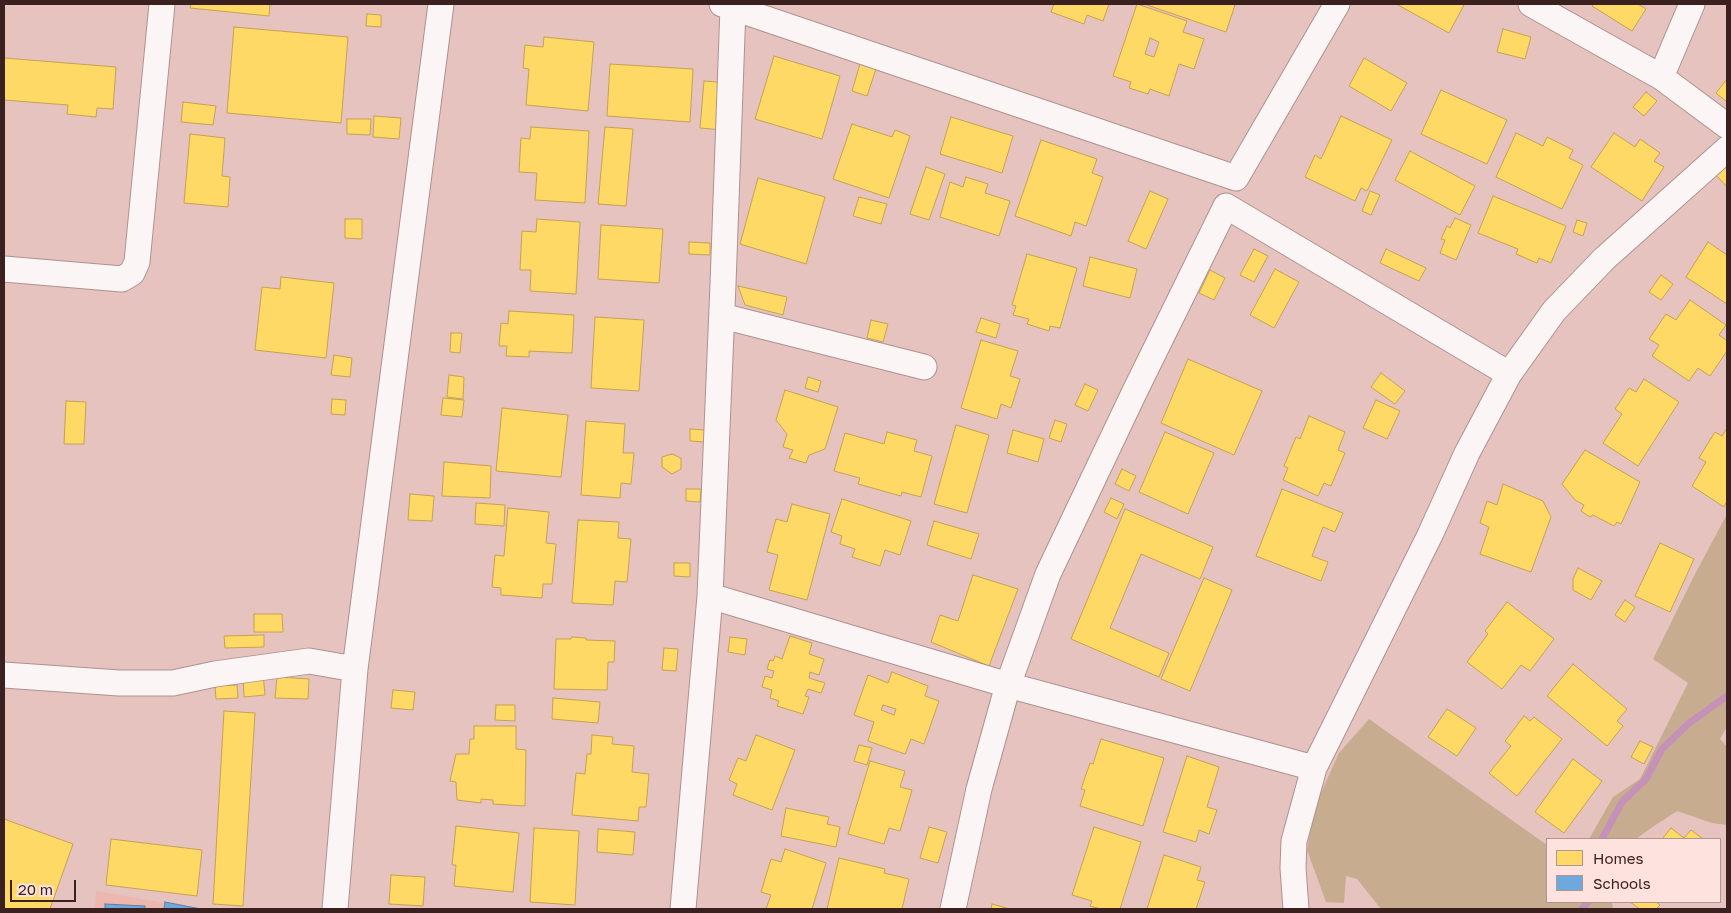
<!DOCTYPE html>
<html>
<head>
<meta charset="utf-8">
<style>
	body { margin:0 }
	#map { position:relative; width:1731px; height:913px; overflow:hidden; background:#e6c3be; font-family:"Golos Text",sans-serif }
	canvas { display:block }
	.frame { position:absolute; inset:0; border:5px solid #3a211f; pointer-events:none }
	.legend { position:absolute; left:1546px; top:838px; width:175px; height:65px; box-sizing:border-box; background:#fde2de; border:1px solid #af9592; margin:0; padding:6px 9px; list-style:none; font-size:15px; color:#3a211f }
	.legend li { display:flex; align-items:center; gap:10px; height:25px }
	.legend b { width:25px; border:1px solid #af9592 }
	.scale { position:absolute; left:10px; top:880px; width:66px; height:22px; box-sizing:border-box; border:2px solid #3a211f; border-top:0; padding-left:6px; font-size:15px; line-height:18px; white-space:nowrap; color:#3a211f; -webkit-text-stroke:4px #fde2de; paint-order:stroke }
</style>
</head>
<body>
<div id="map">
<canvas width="1731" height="913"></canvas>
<div class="frame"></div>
<ul class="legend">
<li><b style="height:14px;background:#ffd966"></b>Homes</li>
<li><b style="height:14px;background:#6fa8dc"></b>Schools</li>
</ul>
<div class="scale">20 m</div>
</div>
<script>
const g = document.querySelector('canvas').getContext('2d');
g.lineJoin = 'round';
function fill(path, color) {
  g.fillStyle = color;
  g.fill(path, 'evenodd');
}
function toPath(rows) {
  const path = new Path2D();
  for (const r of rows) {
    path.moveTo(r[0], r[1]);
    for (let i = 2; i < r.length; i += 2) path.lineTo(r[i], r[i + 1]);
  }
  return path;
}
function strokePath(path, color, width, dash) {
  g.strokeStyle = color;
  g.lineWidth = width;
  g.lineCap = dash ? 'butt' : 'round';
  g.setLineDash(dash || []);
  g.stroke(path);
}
const built = toPath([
	[96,891,199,909,95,909]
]);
const green = toPath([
	[1727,514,1727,727,1720,739,1727,747,1727,825,1712,823,1677,811,1654,826,1636,839,1589,839,1613,797,1640,779,1688,683,1653,659,1695,574],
	[1369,719,1547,845,1547,902,1612,902,1613,909,1381,909,1357,879,1346,876,1344,903,1326,902,1307,850,1314,808,1339,753]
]);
const homes = toPath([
	[191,4,270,4,269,16,190,8,191,4],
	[1052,4,1109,4,1103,21,1087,15,1084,24,1051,12,1054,4,1052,4],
	[1137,4,1187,21,1183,32,1204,39,1194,69,1179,64,1169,96,1150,89,1148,94,1129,88,1131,82,1113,76,1137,4],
	[1150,38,1159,42,1154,57,1145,54,1150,38],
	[1144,4,1230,4,1235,5,1226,32,1144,4],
	[1396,4,1461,4,1464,5,1449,33,1396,4],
	[1594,4,1638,4,1646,9,1632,31,1592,6,1594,4],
	[367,14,381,15,381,27,366,26,367,14],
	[234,27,348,37,341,123,227,113,234,27],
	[1503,29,1531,37,1525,59,1497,52,1503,29],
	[544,37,594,42,588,111,526,105,529,69,523,68,525,45,543,47,544,37],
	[774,56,840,76,822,139,755,119,774,56],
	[4,58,116,67,113,109,97,108,96,117,67,114,68,105,4,100,4,58],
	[1364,58,1407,83,1391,111,1349,86,1364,58],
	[610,64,693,69,690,122,607,116,610,64],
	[860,64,876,69,867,96,852,91,860,64],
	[1727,79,1727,102,1716,93,1727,79],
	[704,81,728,83,724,130,700,128,704,81],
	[1441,90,1507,120,1487,164,1421,134,1441,90],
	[1646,92,1657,101,1644,116,1633,107,1646,92],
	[183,102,216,106,213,125,181,122,183,102],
	[374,116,401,118,399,139,373,137,374,116],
	[1341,116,1392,140,1367,191,1361,188,1355,201,1305,177,1315,155,1321,159,1341,116],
	[951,117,1013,136,1002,173,940,154,951,117],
	[347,119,371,119,370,135,347,134,347,119],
	[852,124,892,137,895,130,910,136,889,198,833,179,852,124],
	[531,127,589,131,585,203,535,200,537,173,519,172,521,138,530,139,531,127],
	[605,127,633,129,626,206,598,204,605,127],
	[1516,133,1543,146,1547,137,1573,150,1569,158,1583,165,1562,209,1496,177,1516,133],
	[1614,133,1635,147,1640,139,1660,153,1654,161,1664,167,1642,201,1591,167,1614,133],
	[190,134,225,138,222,176,230,177,228,207,184,203,190,134],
	[1041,140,1097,159,1092,173,1103,177,1086,226,1075,222,1071,236,1015,216,1041,140],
	[1410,151,1475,186,1460,215,1395,180,1410,151],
	[1727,165,1727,187,1716,175,1727,165],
	[926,167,945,174,929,220,910,214,926,167],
	[966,177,988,184,985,193,1010,201,999,236,940,217,950,182,963,187,966,177],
	[758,178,825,197,806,264,740,244,758,178],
	[1150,191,1168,199,1146,249,1128,241,1150,191],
	[1370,191,1380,195,1371,215,1362,211,1370,191],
	[1493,196,1566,226,1551,263,1539,258,1537,263,1516,254,1518,249,1478,233,1493,196],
	[859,197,887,204,881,224,853,216,859,197],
	[1455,218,1471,225,1456,260,1440,253,1445,240,1441,239,1447,226,1450,228,1455,218],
	[345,219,362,219,362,239,345,238,345,219],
	[537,219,580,222,576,294,530,291,531,270,520,270,522,231,536,232,537,219],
	[1577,220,1587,223,1583,236,1573,232,1577,220],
	[601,225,663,229,659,283,598,279,601,225],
	[689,242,710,243,710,255,689,254,689,242],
	[1708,242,1727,255,1727,304,1686,277,1708,242],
	[1254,249,1268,256,1254,282,1240,275,1254,249],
	[1386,249,1426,268,1419,281,1380,263,1386,249],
	[1027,254,1077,268,1060,328,1050,326,1049,331,1027,324,1029,319,1013,315,1016,306,1012,305,1027,254],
	[1090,257,1137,269,1130,298,1083,286,1090,257],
	[1275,269,1299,282,1274,328,1250,315,1275,269],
	[1210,270,1225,278,1214,300,1199,293,1210,270],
	[1661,275,1673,284,1661,300,1649,292,1661,275],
	[281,277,334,283,326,358,255,350,262,287,280,289,281,277],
	[738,286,787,297,783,315,745,305,738,286],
	[1690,300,1726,325,1719,335,1727,341,1727,351,1710,376,1698,368,1689,381,1652,356,1659,345,1649,339,1666,314,1676,320,1690,300],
	[509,311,574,315,572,353,529,351,529,357,506,356,507,346,499,346,501,323,508,324,509,311],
	[595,317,644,320,639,391,591,388,595,317],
	[981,318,1000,324,996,338,976,332,981,318],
	[871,320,888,324,883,342,867,338,871,320],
	[451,333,462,333,460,353,450,352,451,333],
	[981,340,1018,351,1010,376,1020,379,1011,408,1001,404,997,419,961,408,981,340],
	[334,355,352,358,350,377,331,375,334,355],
	[1188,359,1262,391,1234,455,1161,423,1188,359],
	[1381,373,1405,391,1395,404,1371,387,1381,373],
	[449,375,464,377,463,399,447,397,449,375],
	[808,377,821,381,818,392,805,388,808,377],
	[1644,379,1679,402,1638,466,1603,443,1622,414,1615,409,1629,388,1636,392,1644,379],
	[1085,384,1098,390,1088,411,1075,405,1085,384],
	[785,390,838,407,825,449,809,455,806,463,789,458,793,450,783,447,787,434,776,420,785,390],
	[443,398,464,400,462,417,441,415,443,398],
	[332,399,346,400,345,415,331,414,332,399],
	[1376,400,1400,411,1387,439,1363,428,1376,400],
	[66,401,86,402,84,444,64,444,66,401],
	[502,408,568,415,561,477,496,471,502,408],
	[1309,416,1345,432,1338,450,1345,453,1331,486,1324,483,1318,496,1283,480,1288,468,1284,466,1296,437,1300,439,1309,416],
	[1055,420,1067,424,1061,442,1049,438,1055,420],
	[586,421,625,424,623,453,634,453,631,484,621,483,620,498,581,495,586,421],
	[956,425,989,435,967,513,934,504,956,425],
	[1727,428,1727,501,1724,507,1692,486,1706,462,1699,458,1715,432,1722,436,1727,428],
	[690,429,705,430,704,442,690,441,690,429],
	[1013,430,1044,439,1038,462,1007,453,1013,430],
	[887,432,917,440,914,451,932,456,921,497,902,492,901,496,858,484,860,478,834,471,845,433,884,444,887,432],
	[1165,432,1214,453,1188,514,1139,492,1165,432],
	[1585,450,1640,482,1621,524,1617,522,1614,526,1593,515,1590,517,1581,511,1584,505,1575,500,1562,484,1585,450],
	[672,454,681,458,681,469,672,474,662,467,662,457,672,454],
	[444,462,491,466,490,498,442,496,444,462],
	[1122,469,1136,476,1129,491,1115,484,1122,469],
	[1503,484,1543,501,1551,517,1531,572,1480,554,1489,527,1480,523,1487,501,1497,505,1503,484],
	[686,489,701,489,700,502,686,501,686,489],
	[1282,489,1343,513,1335,532,1323,527,1312,556,1328,562,1321,581,1256,556,1282,489],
	[410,494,434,496,432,521,408,520,410,494],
	[1111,498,1124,504,1117,519,1104,512,1111,498],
	[842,499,911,521,900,555,885,550,880,566,852,557,855,549,840,544,842,536,831,532,842,499],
	[476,503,505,505,504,526,475,524,476,503],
	[792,504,830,514,807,600,769,590,778,555,767,552,776,519,787,522,792,504],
	[508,508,549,512,546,543,556,544,552,584,543,584,542,598,501,595,501,588,492,587,495,555,504,556,508,508],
	[1125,509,1213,547,1200,579,1141,554,1110,628,1169,653,1159,677,1071,639,1125,509],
	[578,520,619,522,618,538,631,539,627,582,615,581,613,605,572,603,578,520],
	[934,521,979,534,971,559,927,545,934,521],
	[1660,543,1694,559,1670,612,1635,596,1660,543],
	[674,563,690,563,690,577,674,576,674,563],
	[1578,568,1602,581,1591,600,1573,590,1573,579,1578,568],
	[973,575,1018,589,989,666,931,642,940,615,958,621,973,575],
	[1204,578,1232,590,1190,691,1161,679,1204,578],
	[1625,600,1635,607,1625,622,1615,615,1625,600],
	[1507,602,1554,639,1530,671,1521,665,1502,689,1467,662,1488,634,1485,631,1507,602],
	[254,614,282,614,283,632,254,632,254,614],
	[264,635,264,647,225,648,224,636,264,635],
	[790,636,812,643,809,654,824,659,819,675,810,672,809,678,825,683,821,693,808,689,805,696,809,697,803,714,777,706,779,701,770,698,772,690,762,687,765,676,772,678,774,671,767,669,770,660,773,661,775,656,782,659,790,636],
	[572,637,586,638,586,640,615,641,614,662,608,662,607,690,554,689,556,639,571,639,572,637],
	[730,637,747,639,745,655,728,652,730,637],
	[664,648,678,649,676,671,662,670,664,648],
	[1573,664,1627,709,1617,721,1623,726,1607,746,1547,696,1573,664],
	[892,672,928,686,925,696,939,701,924,744,911,739,905,754,868,741,874,722,854,715,868,675,888,683,892,672],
	[883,705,896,709,894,715,881,710,883,705],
	[263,673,265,695,244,697,243,674,263,673],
	[277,677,309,679,308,699,275,698,277,677],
	[237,685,238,698,216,699,215,686,237,685],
	[393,690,415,692,413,710,391,708,393,690],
	[553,698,600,702,598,723,552,719,553,698],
	[496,705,515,705,515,721,495,720,496,705],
	[1447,709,1476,728,1457,756,1428,737,1447,709],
	[224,711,255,713,243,906,213,904,224,711],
	[1524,716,1530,721,1534,717,1562,739,1517,796,1489,773,1511,746,1505,741,1524,716],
	[474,726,516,726,516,749,526,750,525,806,493,804,493,800,481,799,481,803,457,800,456,782,450,781,456,754,469,754,470,739,474,739,474,726],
	[592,735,613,737,612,744,634,746,632,772,649,774,646,807,639,807,638,821,572,815,576,773,585,774,587,754,591,754,592,735],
	[756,735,795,750,772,810,733,795,737,784,729,780,738,758,746,761,756,735],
	[1101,739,1164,758,1143,826,1080,806,1085,790,1081,789,1090,763,1093,764,1101,739],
	[1640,741,1653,747,1644,764,1631,757,1640,741],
	[859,745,872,748,867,765,854,761,859,745],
	[1187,756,1219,767,1207,807,1217,810,1209,834,1199,830,1196,842,1163,832,1187,756],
	[1573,759,1602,781,1564,833,1535,812,1573,759],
	[870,761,905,771,900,787,912,790,900,831,889,828,884,844,848,834,870,761],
	[786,808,829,817,827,824,840,827,836,847,781,836,786,808],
	[4,819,73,844,50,909,4,909,4,819],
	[456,826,519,833,513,892,454,886,456,865,452,865,456,826],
	[929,827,947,832,938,863,920,858,929,827],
	[1094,827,1141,842,1120,909,1101,909,1090,906,1092,901,1072,895,1094,827],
	[534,828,579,831,575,905,530,902,534,828],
	[1671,828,1684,838,1691,830,1703,839,1662,839,1671,828],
	[598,829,635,832,633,855,597,852,598,829],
	[111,839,202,850,197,896,106,885,111,839],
	[785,849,826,863,812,909,766,909,771,895,761,892,771,859,781,862,785,849],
	[1164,855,1201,867,1197,880,1205,882,1196,909,1147,909,1164,855],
	[839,858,885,869,884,873,909,879,902,909,827,909,839,858],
	[391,875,425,877,423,906,389,904,391,875],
	[1630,902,1656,902,1660,905,1656,909,1640,909,1630,902],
	[992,904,1010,909,991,909,992,904]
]);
const schools = toPath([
	[165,902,201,909,164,909,165,902],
	[105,904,145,906,145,909,105,909,105,904]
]);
const stream = toPath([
	[1602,839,1622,802,1646,779,1662,749,1688,724,1727,696],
	[1582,909,1588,902]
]);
const minor = toPath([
	[722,4,1236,178,1337,4],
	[1531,4,1661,77,1727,126],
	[733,7,723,284,710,596,1008,685,1048,574,1134,393,1226,206,1509,374],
	[1661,77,1692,4],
	[4,269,122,279,132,273,137,262,162,4],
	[722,316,924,367],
	[4,675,119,683,173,683,215,674,309,661,355,669],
	[335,909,355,669,441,4],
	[683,909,710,596],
	[953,909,979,789,1008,685,1314,768],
	[1296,909,1293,868,1294,841,1314,768,1430,535,1467,453,1509,374,1554,311,1604,259,1727,149]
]);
fill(built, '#edb6af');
fill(green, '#c8ac90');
fill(homes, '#ffd966');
strokePath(homes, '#c4a251', 1);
fill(schools, '#6fa8dc');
strokePath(schools, '#5f80a3', 1);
strokePath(stream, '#c491b7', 7);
strokePath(minor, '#ad928f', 27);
strokePath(minor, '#fbf6f5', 25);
</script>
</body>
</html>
